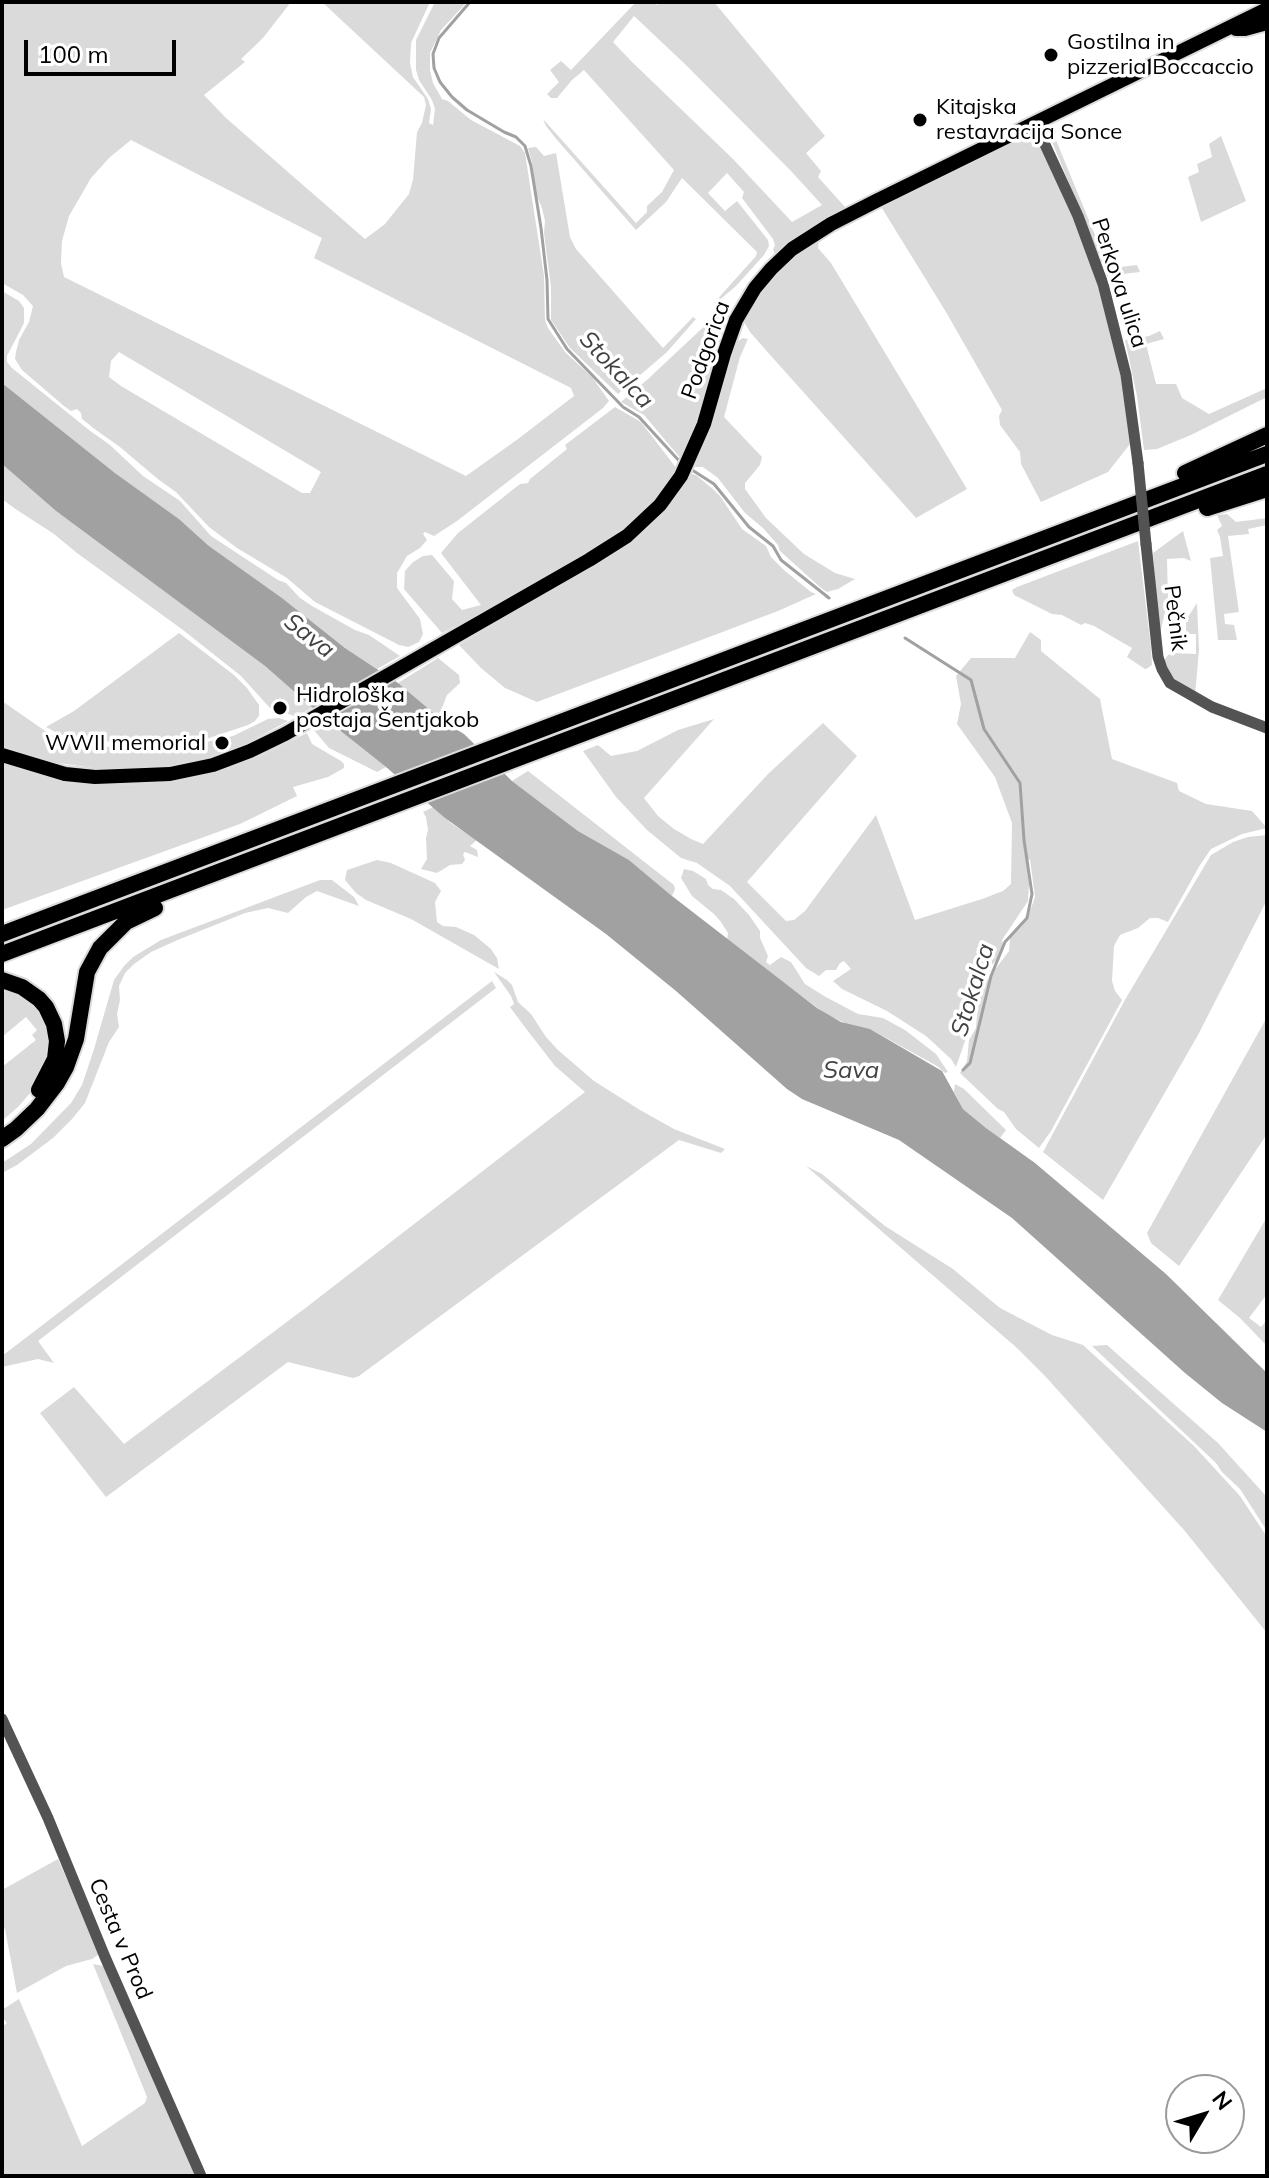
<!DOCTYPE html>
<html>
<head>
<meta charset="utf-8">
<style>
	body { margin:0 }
	#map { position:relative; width:1269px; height:2178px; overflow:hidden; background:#fff; font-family:Mulish,sans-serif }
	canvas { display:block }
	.frame { position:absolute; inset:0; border:4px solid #000; pointer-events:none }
	.north { position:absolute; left:1165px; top:2074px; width:80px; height:80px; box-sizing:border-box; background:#fff; border:2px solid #999; border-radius:50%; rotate:52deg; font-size:22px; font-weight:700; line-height:32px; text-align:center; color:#000 }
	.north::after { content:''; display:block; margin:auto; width:28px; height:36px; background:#000; clip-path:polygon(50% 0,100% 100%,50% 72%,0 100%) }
	.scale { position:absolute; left:24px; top:40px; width:152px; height:36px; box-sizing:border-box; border:4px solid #000; border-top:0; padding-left:10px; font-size:24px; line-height:28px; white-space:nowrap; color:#000; -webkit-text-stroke:6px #fff; paint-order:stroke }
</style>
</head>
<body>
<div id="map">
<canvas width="1269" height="2178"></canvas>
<div class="frame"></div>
<div class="north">N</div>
<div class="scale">100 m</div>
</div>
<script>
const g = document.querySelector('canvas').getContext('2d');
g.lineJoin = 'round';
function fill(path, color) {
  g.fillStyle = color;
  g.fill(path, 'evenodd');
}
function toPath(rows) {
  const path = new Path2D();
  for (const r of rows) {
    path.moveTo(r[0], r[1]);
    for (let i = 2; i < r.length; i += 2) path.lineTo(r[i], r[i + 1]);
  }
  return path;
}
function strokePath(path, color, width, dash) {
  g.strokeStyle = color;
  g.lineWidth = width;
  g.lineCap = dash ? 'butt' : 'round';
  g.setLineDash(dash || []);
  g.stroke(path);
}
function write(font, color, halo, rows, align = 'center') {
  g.font = font + ' Mulish,sans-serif';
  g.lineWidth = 7;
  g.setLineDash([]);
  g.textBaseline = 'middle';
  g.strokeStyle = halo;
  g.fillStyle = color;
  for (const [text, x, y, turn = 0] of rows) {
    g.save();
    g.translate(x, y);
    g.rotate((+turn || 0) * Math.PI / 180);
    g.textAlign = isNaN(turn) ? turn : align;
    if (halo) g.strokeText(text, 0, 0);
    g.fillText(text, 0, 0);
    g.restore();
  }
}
const green = toPath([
	[2,2,291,2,263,38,241,59,245,62,204,95,226,118,365,239,385,224,409,194,413,180,417,132,422,123,426,105,424,97,322,2,430,2,411,43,410,63,413,77,428,99,431,109,429,123,433,125,435,109,432,100,419,80,416,70,416,40,435,2,467,2,441,30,430,53,430,70,433,83,442,99,448,101,471,120,520,146,525,153,544,276,545,320,548,328,565,352,592,377,609,401,603,408,457,521,434,536,425,532,423,534,427,540,420,548,407,556,397,573,397,588,420,619,423,634,419,642,408,647,399,645,315,602,287,578,237,548,209,527,176,492,159,480,120,447,96,430,82,419,81,413,77,409,71,411,64,406,22,370,15,359,16,352,19,340,29,322,33,306,23,295,2,283],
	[131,140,322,238,314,258,571,388,574,396,518,439,466,476,64,277,61,263,62,241,69,216,91,178,110,157],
	[119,352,321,472,310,493,302,493,121,386,109,377,111,361],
	[636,2,654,2,657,5,661,2,714,2,825,136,806,153,821,171,818,177,845,207,797,236,776,255,773,250,775,245,773,239,742,198,744,192,727,173,708,193,725,211,737,201,768,240,769,246,764,255,736,286,716,303,714,303,756,256,757,252,682,178,666,202,636,230,558,141,546,126,543,119,636,223,647,212,647,206,662,192,674,170,584,70,572,80,557,98,551,98,547,94,559,82,550,70,561,61,571,70],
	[634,16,687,66,791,171,822,205,792,222,733,159,631,61,613,42],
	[1051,128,1095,235,1100,239,1112,268,1137,265,1140,272,1107,276,1048,132],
	[1221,136,1246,201,1201,222,1188,177,1199,172,1197,164,1212,157,1209,144],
	[1022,137,1036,141,1042,150,1080,232,1108,316,1127,406,1130,444,1108,472,1041,502,1021,464,1020,452,1000,425,999,416,1002,410,946,312,880,205,1003,144],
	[536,147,544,156,556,153,570,237,576,249,663,348,693,317,696,319,667,352,618,394,570,348,551,320,551,287,544,233,545,221,542,208,536,194,532,162,528,148],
	[819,238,818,248,831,263,967,489,916,518,772,357,750,332,743,320,757,299,780,269,802,249],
	[2,291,19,301,24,308,24,323,7,356,7,362,12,368,89,430,110,445,143,476,180,501,211,536,278,580,286,583,300,598,312,606,355,630,369,635,400,656,377,669,345,648,282,598,209,546,179,519,115,473,2,383],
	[718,316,725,318,726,325,693,430,682,460,644,415,621,402,648,379,712,319],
	[1160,331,1164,339,1146,344,1156,384,1176,384,1182,398,1209,414,1267,388,1267,397,1191,435,1157,449,1144,450,1137,396,1125,340,1149,336],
	[743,338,748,339,740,357,724,417,762,457,760,465,745,483,745,489,766,518,804,554,835,573,855,579,838,589,827,592,821,588,780,551,778,545,763,528,745,513,718,478,703,467,695,467,714,417,733,344],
	[615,407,641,422,677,469,656,498,618,533,482,613,442,633,404,589,405,571,413,562,423,556,432,555,454,581,452,599,462,610,481,605,441,553,458,533,520,484,528,483,530,479,567,449,565,445],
	[2,464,56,511,265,666,313,707,296,717,284,712,286,708,281,704,270,708,241,676,183,630,77,553,54,534,14,508,2,499],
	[691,474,696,475,714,490,720,496,742,529,766,546,771,557,785,571,811,592,816,594,778,611,537,702,505,688,481,668,459,645,628,545,665,512],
	[1227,514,1236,522,1267,518,1267,525,1248,529,1249,534,1228,536,1239,612,1224,614,1225,624,1234,625,1237,640,1218,640,1210,558,1223,556,1220,537,1217,530,1222,526,1217,515],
	[1183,531,1191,561,1184,558,1167,559,1168,599,1159,638,1153,553],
	[1138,541,1151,647,1152,665,1148,668,1145,669,1127,657,1132,648,1094,626,1085,623,1081,625,1062,615,1052,614,1014,595,1012,590,1017,587],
	[1197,603,1199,650,1195,696,1174,683,1163,662,1168,655,1175,653,1196,654,1196,634,1186,634,1186,620],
	[1030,632,1041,640,1041,651,1100,699,1112,759,1177,783,1179,791,1206,804,1252,811,1267,828,1242,834,1211,849,1200,865,1168,922,1158,918,1150,918,1138,928,1120,935,1114,946,1112,981,1115,991,1122,1000,1051,1131,1039,1148,1016,1129,1004,1112,998,1109,960,1073,967,1061,969,1040,976,1028,979,991,1009,951,1010,938,1029,914,1035,897,1030,859,1027,861,1029,884,1028,901,1002,940,1004,947,1000,956,982,976,972,992,974,1015,956,1067,951,1059,926,1036,887,1011,842,989,833,981,851,969,844,961,840,963,836,970,826,970,819,976,806,968,730,886,697,863,681,858,647,830,616,797,583,751,598,745,611,756,637,751,678,730,714,719,644,798,658,816,674,829,691,839,703,844,768,774,823,723,857,756,747,882,786,921,794,920,805,911,876,815,915,920,982,899,1003,891,1011,884,1012,823,995,777,957,724,961,704,956,676,971,658,1015,658],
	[179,633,234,675,247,688,259,705,259,716,255,721,248,725,203,740,157,746,72,738,59,734,46,727,74,711],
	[438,658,459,675,460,683,447,695,442,708,443,713,449,717,450,720,448,722,443,721,398,683],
	[2,701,51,735,59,738,91,745,132,749,167,751,233,736,268,719,279,718,288,721,236,749,209,758,166,766,106,770,52,762,2,746],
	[328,721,386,767,377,772,329,748,313,729],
	[307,733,312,744,341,761,344,764,344,768,328,777,293,787,297,796,240,824,2,910,2,763,41,774,86,783,119,785,167,782,230,767,262,755],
	[528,771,674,885,675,889,672,896,629,860,578,831,512,781],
	[433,807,452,824,477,840,470,846,477,850,478,857,465,852,463,854,465,860,462,864,450,865,437,873,421,869,427,859,426,838,428,830,426,817,423,812],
	[1267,835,1267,900,1198,1035,1103,1200,1043,1152,1126,998,1211,855,1233,842,1248,837],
	[377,860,391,863,435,883,441,891,435,902,437,922,443,926,456,927,474,935,491,949,497,958,499,969,411,919,366,900,356,893,345,880,347,870],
	[684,869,693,871,706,879,708,885,713,889,721,890,734,899,749,915,760,931,760,938,768,956,766,962,770,965,781,957,791,962,805,984,824,996,858,1014,883,1018,905,1030,936,1054,948,1072,945,1073,937,1066,870,1029,849,1025,826,1014,762,967,727,940,728,933,721,922,714,914,692,896,681,878],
	[320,880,332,880,354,897,359,906,317,891,306,897,288,913,268,908,245,913,180,939,151,952,134,964,125,973,119,986,120,1000,117,1014,119,1027,109,1042,85,1103,72,1119,53,1138,17,1165,2,1173,2,1163,31,1144,71,1103,82,1085,94,1049,114,980,124,966,133,957,161,940],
	[494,972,507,980,512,985,518,1002,531,1014,546,1037,558,1050,594,1081,640,1110,674,1129,725,1149,721,1153,679,1140,359,1376,353,1378,288,1362,106,1497,40,1413,74,1387,124,1444,308,1306,585,1092,555,1066,524,1026,510,1007,514,1004,511,996],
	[492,981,496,988,38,1341,54,1363,38,1359,2,1367,2,1356],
	[2,985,16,989,42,1010,52,1041,41,1080,19,1106,2,1121,2,1067,36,1040,32,1035,37,1030,26,1017,2,1037],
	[1267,1017,1267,1134,1179,1266,1151,1243,1147,1233],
	[955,1084,964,1089,1006,1130,1000,1138,986,1128,963,1109,954,1092],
	[806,1166,822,1174,885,1226,953,1269,1000,1308,1052,1335,1083,1345,1194,1446,1240,1496,1267,1537,1267,1633,1184,1530,1045,1376,1017,1348],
	[1267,1217,1267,1294,1249,1318,1261,1327,1267,1320,1267,1346,1240,1318,1218,1300],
	[1107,1345,1218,1443,1267,1497,1267,1531,1240,1489,1222,1472,1216,1463,1092,1346],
	[58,1859,99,1952,98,1955,92,1959,66,1966,17,1993,5,1929,2,1926,2,1890],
	[93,1964,103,1966,197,2176,2,2176,2,2027,7,2023,2,2017,2,2010,19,1999,82,2146,145,2103,147,2097]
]);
const water = toPath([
	[2,383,115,473,179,519,209,546,282,598,345,648,398,683,443,721,464,734,512,781,578,831,629,860,672,896,817,1008,841,1022,870,1029,942,1071,963,1109,986,1128,1035,1163,1166,1274,1267,1373,1267,1432,1222,1403,1185,1373,1012,1218,899,1140,802,1099,787,1089,676,991,606,934,445,818,386,767,328,721,265,666,56,511,2,464]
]);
const stream = toPath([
	[470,2,439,38,433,54,434,68,440,82,452,97,467,110,504,132,516,137,525,146,531,166,541,228,547,280,548,319,567,349,623,407,639,417,682,464],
	[689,468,714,484,749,527,773,546,781,560,829,598],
	[905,638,971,680,984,729,1020,783,1024,840,1032,894,1027,918,1005,942,991,976,970,1063,963,1070]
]);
const minor = toPath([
	[1035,123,1078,216,1103,284,1126,375,1138,463],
	[1146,544,1158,657,1162,669,1170,683,1212,707,1267,728],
	[2,1719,48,1818,105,1957,201,2176]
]);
const major = toPath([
	[1236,29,1245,29,1267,23],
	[2,755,65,774,95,777,170,774,213,765,250,751,285,734,589,560,627,536,660,505,681,476,704,424,724,354,736,320,755,288,771,269,792,249,831,224,876,201,1267,9]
]);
const highway = toPath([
	[1185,473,1267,435],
	[1207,508,1267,489],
	[2,934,1267,454],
	[2,954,1267,474],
	[2,980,22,987,39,999,46,1007,54,1024,57,1041,55,1059,39,1090],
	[2,1139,16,1129,37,1109,57,1083,66,1067,76,1039,87,972,100,948,126,922,155,908]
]);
const minorBridge = toPath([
	[1138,463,1146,544]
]);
const markers = [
	[1051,55,8,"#000"],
	[920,120,8,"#000"],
	[280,708,8,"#000"],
	[222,743,8,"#000"]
];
const poiNames = [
	["Gostilna in",1067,42],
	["pizzeria Boccaccio",1067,67],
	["Kitajska",936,107],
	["restavracija Sonce",936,132],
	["Hidrološka",296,695],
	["postaja Šentjakob",296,720],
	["WWII memorial",206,743,"right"]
];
const streetNames = [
	["Perkova ulica",1119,283,72],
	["Podgorica",706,350,-70],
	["Pečnik",1175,618,83],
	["Cesta v Prod",120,1939,67]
];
const waterNames = [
	["Stokalca",616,370,47],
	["Sava",309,636,38],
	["Stokalca",973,990,-73],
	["Sava",851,1071]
];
fill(green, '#dadada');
fill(water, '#a1a1a1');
strokePath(stream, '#a1a1a1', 3);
strokePath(major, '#dbdbdb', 18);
strokePath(highway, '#dbdbdb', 20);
strokePath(minor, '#535353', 11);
strokePath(major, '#000', 14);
strokePath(highway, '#000', 16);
strokePath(minorBridge, '#535353', 11);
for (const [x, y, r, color] of markers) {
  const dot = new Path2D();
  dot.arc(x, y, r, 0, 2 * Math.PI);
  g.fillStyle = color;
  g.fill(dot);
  strokePath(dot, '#fff', 3);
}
write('22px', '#000', '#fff', poiNames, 'left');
write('22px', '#000', '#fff', streetNames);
write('italic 24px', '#424242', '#fff', waterNames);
</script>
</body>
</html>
